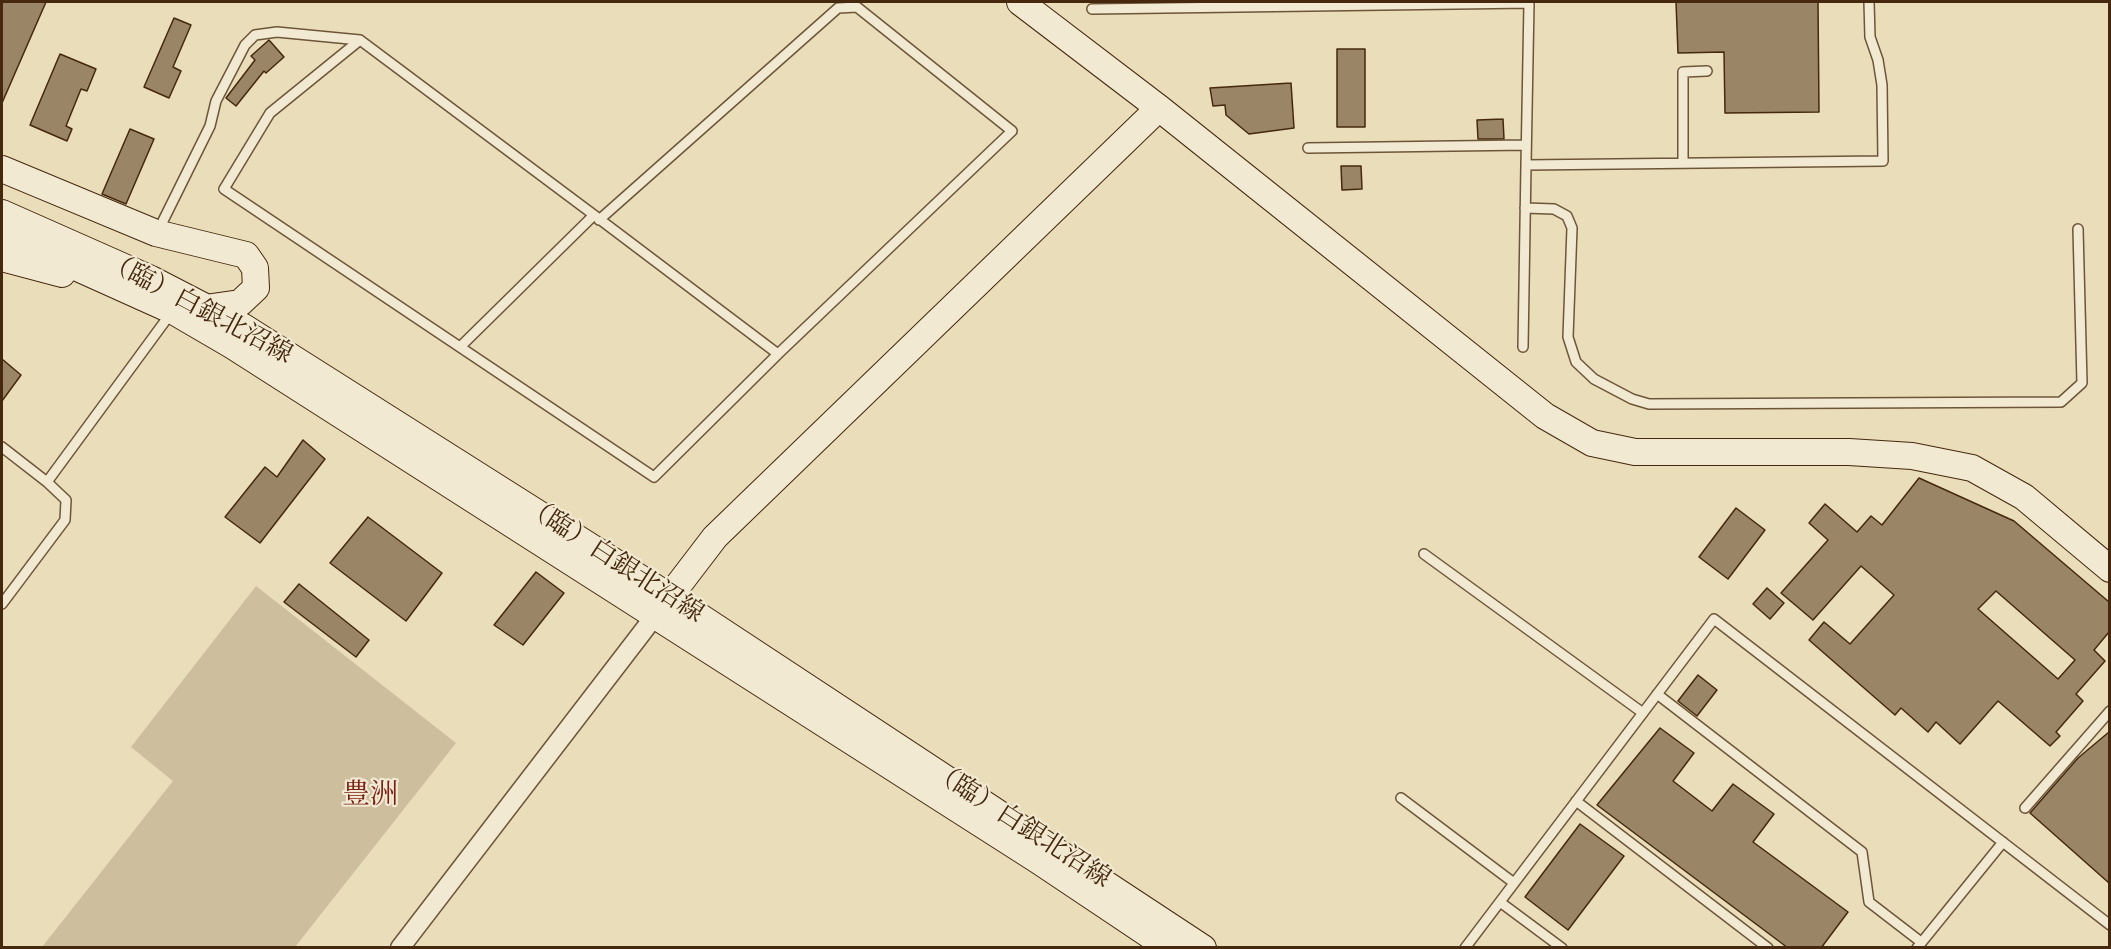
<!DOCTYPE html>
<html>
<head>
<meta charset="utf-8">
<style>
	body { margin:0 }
	#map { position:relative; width:2111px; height:949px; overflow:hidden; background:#e9ddba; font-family:Cardo,serif }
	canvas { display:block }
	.frame { position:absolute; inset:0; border:3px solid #45280d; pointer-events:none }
</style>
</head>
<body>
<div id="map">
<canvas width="2111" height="949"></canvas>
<div class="frame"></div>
</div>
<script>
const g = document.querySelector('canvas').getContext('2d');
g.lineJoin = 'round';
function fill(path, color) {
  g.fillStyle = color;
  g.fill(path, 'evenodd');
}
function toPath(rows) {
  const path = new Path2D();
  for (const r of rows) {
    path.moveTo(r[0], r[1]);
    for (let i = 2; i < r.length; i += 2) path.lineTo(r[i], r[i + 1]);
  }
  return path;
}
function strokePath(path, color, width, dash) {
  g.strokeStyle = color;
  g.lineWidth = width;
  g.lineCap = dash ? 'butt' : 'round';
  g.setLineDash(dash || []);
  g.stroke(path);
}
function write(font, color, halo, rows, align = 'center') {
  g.font = font + ' Cardo,"Noto Serif JP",serif';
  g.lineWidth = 4.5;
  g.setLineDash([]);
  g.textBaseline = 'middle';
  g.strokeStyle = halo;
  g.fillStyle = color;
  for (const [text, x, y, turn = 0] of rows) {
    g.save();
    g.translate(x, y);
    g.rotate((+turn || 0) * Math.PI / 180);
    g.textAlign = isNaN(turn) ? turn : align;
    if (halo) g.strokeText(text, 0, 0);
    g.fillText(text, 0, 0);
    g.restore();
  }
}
const green = toPath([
	[256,586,456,743,295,947,42,947,173,781,131,747]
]);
const building = toPath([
	[2,2,46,2,2,103,2,2],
	[1676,2,1818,2,1819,112,1725,113,1724,52,1678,53,1676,2],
	[174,18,191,25,173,67,181,71,169,98,144,87,174,18],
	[269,40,284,57,266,73,264,71,236,106,226,98,255,60,251,56,269,40],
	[1337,49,1365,49,1365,127,1337,127,1337,49],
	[60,54,96,69,87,91,81,89,66,126,72,129,67,141,30,125,60,54],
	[1291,83,1294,128,1249,134,1226,115,1225,105,1213,106,1210,88,1291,83],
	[1503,119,1504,139,1478,139,1477,120,1503,119],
	[130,129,154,139,126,204,102,194,130,129],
	[1341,166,1361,166,1362,189,1342,190,1341,166],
	[2,359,21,375,2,401,2,359],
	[303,440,325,459,260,543,225,517,265,467,277,477,303,440],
	[1919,478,2014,521,2109,602,2109,632,2094,650,2105,661,2076,694,2083,701,2056,732,2060,736,2050,746,1998,701,1960,744,1936,722,1928,732,1901,708,1895,715,1809,640,1824,622,1850,644,1894,595,1861,566,1813,620,1781,593,1828,540,1809,523,1825,504,1857,532,1871,516,1882,525,1919,478],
	[1996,591,2075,660,2058,679,1978,609,1996,591],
	[1736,508,1765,530,1728,579,1699,557,1736,508],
	[368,517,442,573,406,621,330,563,368,517],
	[536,572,564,593,523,645,494,625,536,572],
	[299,584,369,640,356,657,284,602,299,584],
	[1767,588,1784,603,1770,619,1753,604,1767,588],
	[1698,675,1717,690,1697,716,1678,701,1698,675],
	[1660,728,1694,753,1673,781,1712,811,1733,784,1774,814,1753,842,1848,912,1821,948,1788,948,1597,805,1660,728],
	[2109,732,2109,883,2030,813,2078,758,2109,732],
	[1580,824,1624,856,1568,930,1525,897,1580,824]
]);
const lane = toPath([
	[1092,9,1529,3,1526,165],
	[360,40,270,113,224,189,654,477,778,354],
	[1308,148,1526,145],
	[1683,163,1683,72,1707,71],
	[1525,208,1554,209,1567,216,1572,228,1568,337,1576,362,1594,379,1632,399,1649,404,2061,402,2082,383,2078,229],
	[158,231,210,126,216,101,245,45,255,35,277,32,360,40,594,215,778,354,1012,131,857,7,838,8,599,220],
	[460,347,594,215],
	[1523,347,1526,165,1883,161,1882,85,1878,60,1870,37,1869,2],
	[2,447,47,482],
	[1424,554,1643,713],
	[2,604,65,520,66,500,47,482,171,313],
	[1657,694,1862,852,1869,902,1921,942],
	[1401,798,1514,883],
	[1576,801,1768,948],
	[2025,808,2110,711],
	[1500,902,1562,948],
	[1465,948,1714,619,2110,925],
	[1917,948,2003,842]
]);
const street = toPath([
	[400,948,654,617]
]);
const secondary = toPath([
	[1020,2,1159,108,1545,416,1592,443,1635,452,1849,452,1912,456,1972,468,2024,497,2110,569],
	[2,169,156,233,246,255,255,268,256,288,240,303,205,308],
	[2,213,151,279,242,326,670,597,1203,948],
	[2,234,173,311,233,346,1039,861,1169,948],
	[2,258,62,274],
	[660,609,715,537,1159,108]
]);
const streetNames = [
	["（臨）白銀北沼線",198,309,28],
	["（臨）白銀北沼線",613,561,33],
	["（臨）白銀北沼線",1020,826,33]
];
const quarterNames = [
	["豊洲",370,797]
];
fill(green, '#cdbe9d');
fill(building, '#9a8667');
strokePath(building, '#45280d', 1.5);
strokePath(lane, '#6e5538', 12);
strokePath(street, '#6e5538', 21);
strokePath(secondary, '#45280d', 28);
strokePath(lane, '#f1e9d2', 9);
strokePath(street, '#f1e9d2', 18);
strokePath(secondary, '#f1e9d2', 26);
write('26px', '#45280d', '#f1e9d2', streetNames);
write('28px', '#7a1f14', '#f1e9d2', quarterNames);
</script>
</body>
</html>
